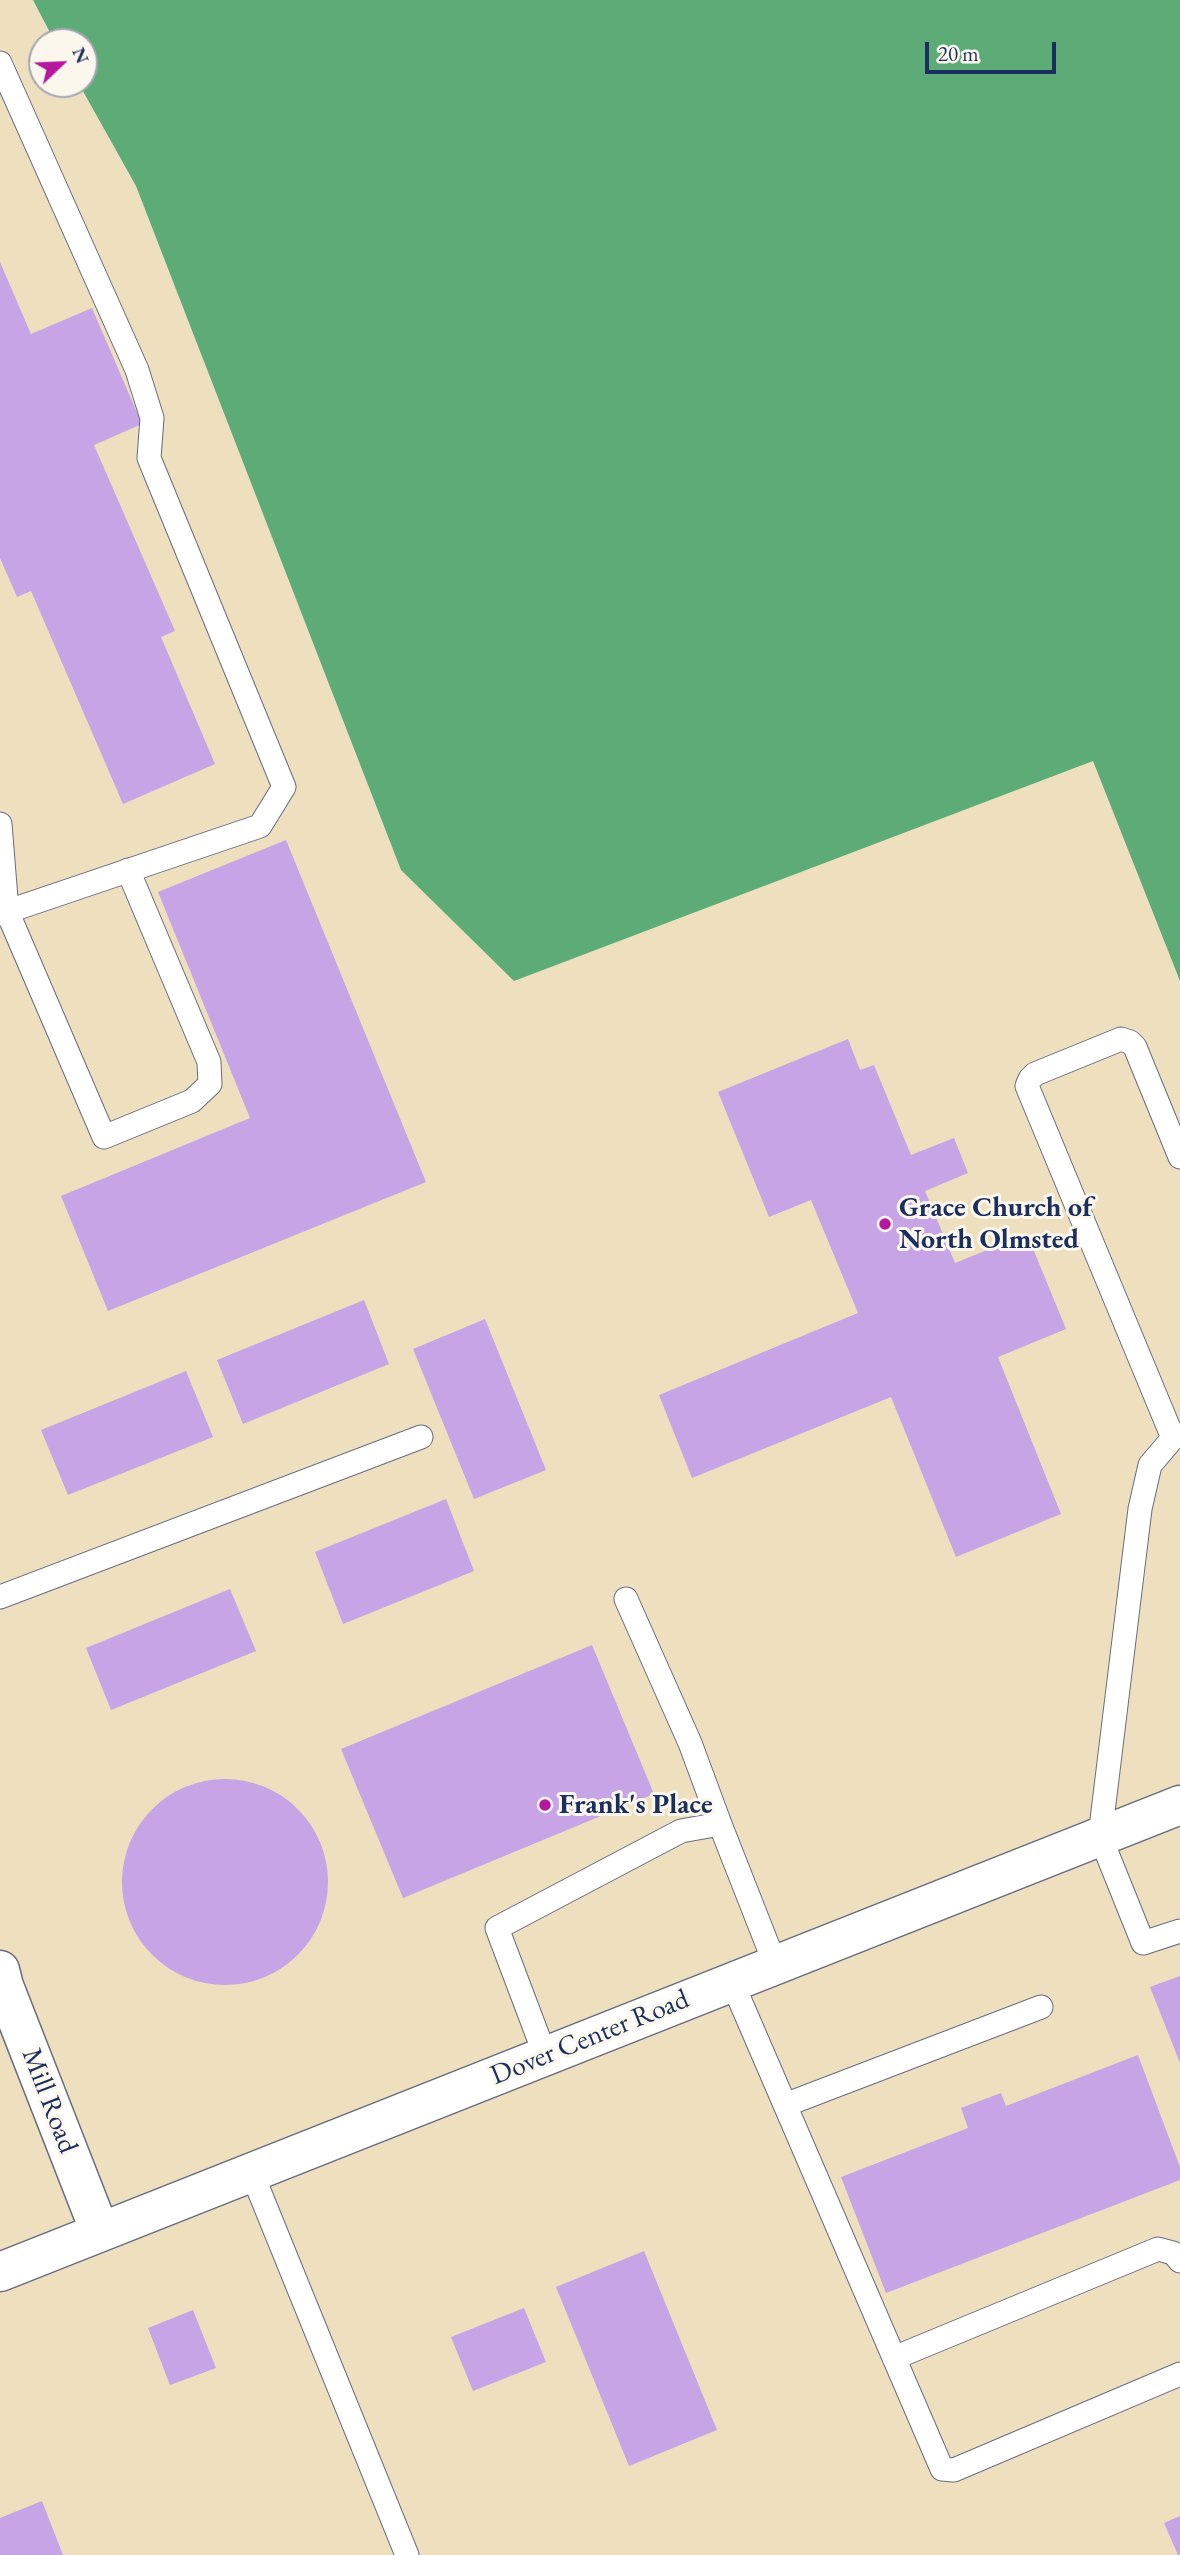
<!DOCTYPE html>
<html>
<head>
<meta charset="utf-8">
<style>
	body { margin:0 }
	#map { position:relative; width:1180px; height:2555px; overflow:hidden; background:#eedfbe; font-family:"EB Garamond",serif }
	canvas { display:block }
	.north { position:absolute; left:28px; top:28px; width:70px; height:70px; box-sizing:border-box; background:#fbf7ec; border:2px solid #a1a7b3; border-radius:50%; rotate:67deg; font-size:19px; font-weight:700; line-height:28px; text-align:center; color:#1b2f5e }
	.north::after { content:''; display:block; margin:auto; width:24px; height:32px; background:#b5179e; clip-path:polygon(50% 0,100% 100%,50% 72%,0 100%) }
	.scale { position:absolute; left:925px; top:42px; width:131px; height:32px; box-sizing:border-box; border:4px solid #1b2f5e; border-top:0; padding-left:9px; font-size:21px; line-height:24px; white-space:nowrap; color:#1b2f5e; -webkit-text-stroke:5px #fbf7ec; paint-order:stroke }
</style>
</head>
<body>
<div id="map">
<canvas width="1180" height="2555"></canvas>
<div class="north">N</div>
<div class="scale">20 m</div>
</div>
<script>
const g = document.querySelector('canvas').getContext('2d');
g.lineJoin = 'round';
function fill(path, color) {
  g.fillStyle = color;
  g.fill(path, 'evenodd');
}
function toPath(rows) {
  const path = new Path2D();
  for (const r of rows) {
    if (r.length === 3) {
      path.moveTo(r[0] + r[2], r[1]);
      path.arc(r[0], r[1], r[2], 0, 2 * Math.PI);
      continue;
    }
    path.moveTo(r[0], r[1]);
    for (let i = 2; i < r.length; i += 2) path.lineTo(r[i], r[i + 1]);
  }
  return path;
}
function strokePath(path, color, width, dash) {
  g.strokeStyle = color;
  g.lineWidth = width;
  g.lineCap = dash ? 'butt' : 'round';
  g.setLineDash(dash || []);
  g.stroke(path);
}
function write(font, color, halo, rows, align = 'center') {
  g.font = font + ' "EB Garamond",serif';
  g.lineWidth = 6;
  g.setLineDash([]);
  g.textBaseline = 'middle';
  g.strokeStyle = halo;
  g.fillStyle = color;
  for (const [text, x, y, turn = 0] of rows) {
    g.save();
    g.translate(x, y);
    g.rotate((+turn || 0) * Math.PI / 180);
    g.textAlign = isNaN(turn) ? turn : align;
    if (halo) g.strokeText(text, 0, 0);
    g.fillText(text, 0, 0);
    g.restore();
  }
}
const forest = toPath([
	[33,0,1180,0,1180,981,1093,761,514,981,401,870,136,186,79,84,84,84,84,42,55,42]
]);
const building = toPath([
	[0,262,31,334,92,308,142,424,94,445,175,631,161,637,215,764,123,804,31,591,17,597,0,558],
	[286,840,426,1182,108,1311,61,1196,250,1118,158,892],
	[848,1039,860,1070,874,1065,911,1155,954,1138,968,1173,925,1191,955,1263,1027,1234,1066,1329,998,1357,1061,1514,956,1557,891,1397,692,1478,659,1395,858,1313,811,1200,769,1217,718,1092],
	[364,1300,389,1364,243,1424,217,1360],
	[485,1319,546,1470,474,1499,413,1349],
	[186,1371,213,1437,68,1495,41,1430],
	[446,1499,474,1571,343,1624,315,1552],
	[230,1589,256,1651,111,1710,86,1648],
	[592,1645,654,1794,403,1898,341,1749],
	[225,1882,103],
	[1180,1976,1180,2063,1150,1987],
	[1138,2055,1180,2167,1180,2180,886,2293,841,2177,968,2128,961,2108,1001,2093,1006,2106],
	[644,2251,717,2430,629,2466,556,2287],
	[524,2308,546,2362,473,2391,451,2337],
	[193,2310,216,2368,170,2385,148,2328],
	[42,2501,63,2555,0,2555,0,2518],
	[1180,2516,1180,2555,1178,2555,1164,2523]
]);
const lane = toPath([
	[0,63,137,370,152,418,149,458,284,787,260,826,0,914],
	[0,824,7,911,104,1137,192,1101,210,1084,209,1062,128,870],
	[1180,1435,1173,1438,1150,1465,1140,1509,1100,1836,1143,1943,1180,1931],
	[1173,1438,1027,1086,1030,1079,1035,1074,1121,1039,1130,1042,1135,1047,1180,1157],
	[0,1597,421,1437],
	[626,1599,690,1743,720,1824],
	[732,1982,942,2469,954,2470,1180,2374],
	[545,2055,497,1928,681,1831,720,1824,775,1964],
	[785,2105,1041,2007],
	[251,2171,407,2555],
	[894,2358,1158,2249,1173,2253,1180,2261]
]);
const secondary = toPath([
	[0,1970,4,1986,100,2232],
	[0,2272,1180,1805]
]);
const markers = [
	[885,1224,7,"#b5179e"],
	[545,1805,7,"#b5179e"]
];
const poiNames = [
	["Grace Church of",899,1208],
	["North Olmsted",899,1240],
	["Frank's Place",559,1805]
];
const streetNames = [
	["Dover Center Road",590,2038,-22],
	["Mill Road",49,2101,69]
];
fill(forest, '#5dac78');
fill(building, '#c7a4e5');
strokePath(lane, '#656d80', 25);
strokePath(secondary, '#656d80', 41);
strokePath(lane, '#fff', 23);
strokePath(secondary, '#fff', 38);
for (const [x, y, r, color] of markers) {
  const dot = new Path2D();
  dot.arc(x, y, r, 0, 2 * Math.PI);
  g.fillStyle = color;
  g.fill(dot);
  strokePath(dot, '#fbf7ec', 2.5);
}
write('bold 28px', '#1b2f5e', '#fbf7ec', poiNames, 'left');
write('28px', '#1b2f5e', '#fbf7ec', streetNames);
</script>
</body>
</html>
